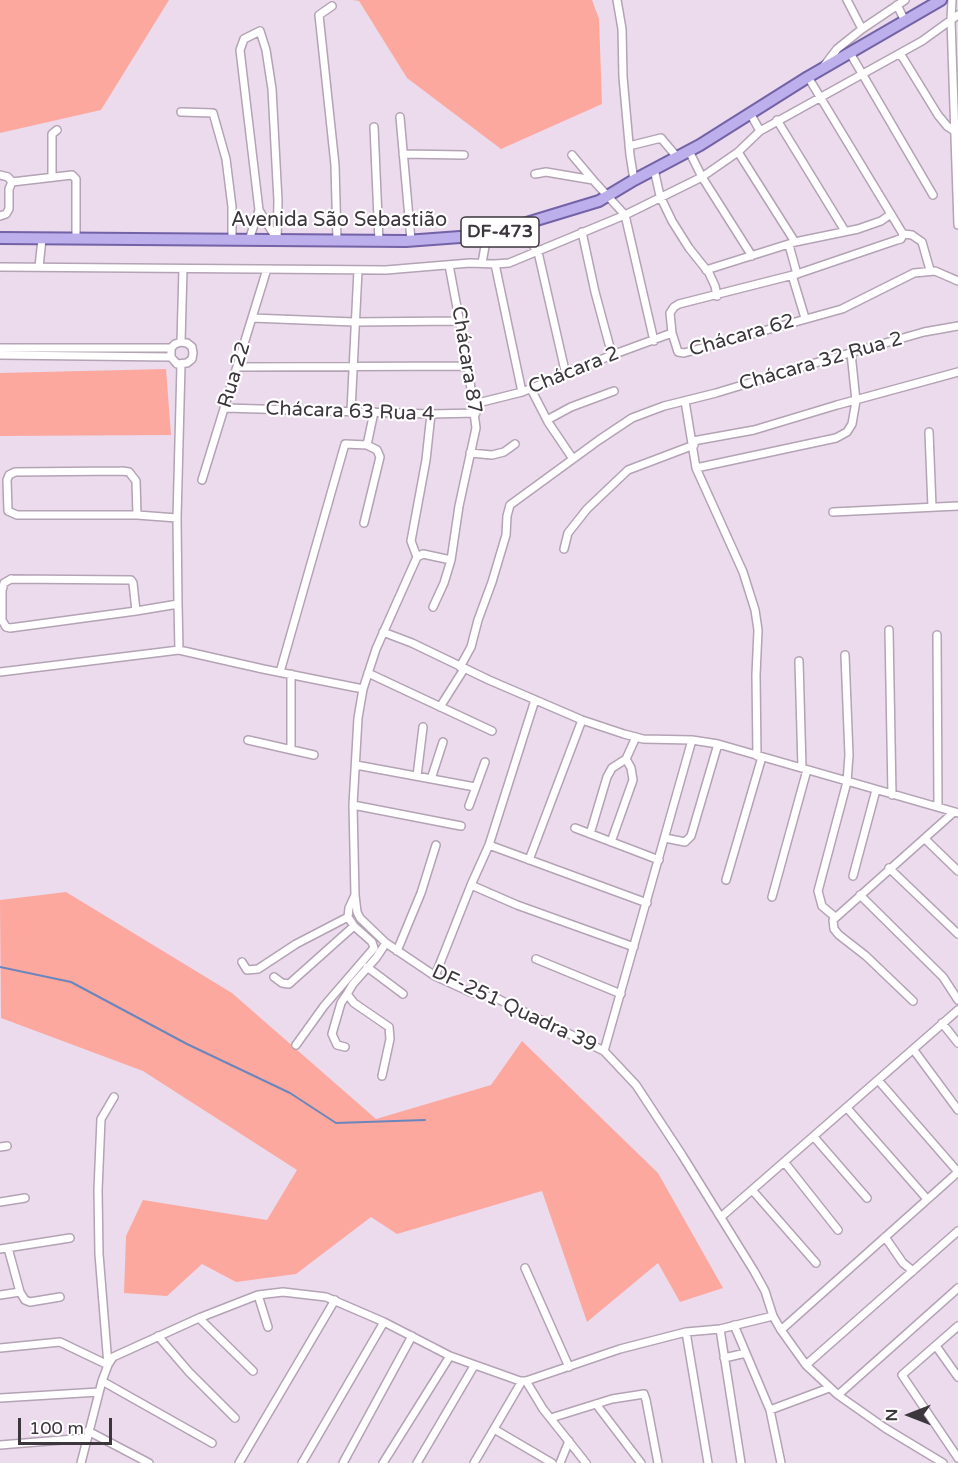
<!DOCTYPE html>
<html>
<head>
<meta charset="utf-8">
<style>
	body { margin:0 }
	#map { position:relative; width:958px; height:1463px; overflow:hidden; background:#ecdbed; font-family:"Varela Round",sans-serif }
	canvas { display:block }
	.north { position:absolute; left:880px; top:1385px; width:60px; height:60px; -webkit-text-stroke:4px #fff; paint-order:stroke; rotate:270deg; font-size:16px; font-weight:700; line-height:24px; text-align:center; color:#3c363d }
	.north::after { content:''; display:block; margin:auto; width:21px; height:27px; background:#3c363d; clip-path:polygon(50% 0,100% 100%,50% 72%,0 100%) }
	.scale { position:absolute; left:18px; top:1418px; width:94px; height:27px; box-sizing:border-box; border:3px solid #3c363d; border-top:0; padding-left:8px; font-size:18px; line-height:21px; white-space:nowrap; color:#3c363d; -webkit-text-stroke:4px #fff; paint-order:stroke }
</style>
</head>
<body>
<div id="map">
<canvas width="958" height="1463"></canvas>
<div class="north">N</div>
<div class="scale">100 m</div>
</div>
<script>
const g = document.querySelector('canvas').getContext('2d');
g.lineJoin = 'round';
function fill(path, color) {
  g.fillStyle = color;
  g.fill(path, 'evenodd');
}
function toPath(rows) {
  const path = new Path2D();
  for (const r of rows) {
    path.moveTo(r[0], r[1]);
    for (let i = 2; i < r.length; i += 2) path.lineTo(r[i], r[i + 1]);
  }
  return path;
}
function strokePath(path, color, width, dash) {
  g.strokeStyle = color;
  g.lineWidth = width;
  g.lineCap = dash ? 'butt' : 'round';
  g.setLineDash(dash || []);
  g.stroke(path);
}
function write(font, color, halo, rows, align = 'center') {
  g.font = font + ' "Varela Round",sans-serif';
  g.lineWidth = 4.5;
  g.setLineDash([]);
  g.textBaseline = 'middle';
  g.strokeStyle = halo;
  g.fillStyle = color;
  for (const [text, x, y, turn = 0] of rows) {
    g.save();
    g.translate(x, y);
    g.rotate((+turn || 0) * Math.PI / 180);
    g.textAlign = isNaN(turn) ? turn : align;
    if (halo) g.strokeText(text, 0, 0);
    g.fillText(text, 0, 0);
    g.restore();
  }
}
const green = toPath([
	[0,0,169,0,101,110,0,133],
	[353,0,592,0,599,19,602,104,501,149,407,78,359,1],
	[166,369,171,435,0,436,0,373],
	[66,892,232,993,376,1119,491,1085,522,1041,658,1173,723,1288,680,1302,658,1263,587,1322,542,1191,397,1234,371,1217,296,1274,236,1282,202,1264,167,1296,124,1293,126,1236,143,1200,267,1220,297,1170,143,1071,1,1018,0,900]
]);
const stream = toPath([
	[0,967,71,982,187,1044,290,1093,336,1123,425,1120]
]);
const street = toPath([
	[617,0,622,29,623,77,630,155,634,180],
	[847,0,862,29],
	[952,0,951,20,958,225],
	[897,5,905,21],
	[332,6,319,15,335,165,337,240],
	[850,53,933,195],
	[899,54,903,58,938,115,947,126,956,132,958,131],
	[824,66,837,49,862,29,905,0],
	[808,77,903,234],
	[181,112,213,113,226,159,232,207,232,240],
	[750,113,760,131],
	[400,117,411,240],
	[777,120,845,231],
	[374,127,379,241],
	[629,146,661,138,677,157],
	[689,151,702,177,752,256],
	[738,152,795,242],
	[403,154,464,155],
	[572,155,593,180],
	[654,169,660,196,672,221,689,248,709,273,715,286,717,296],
	[535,174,546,172,593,180,625,215],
	[0,175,8,177,12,182],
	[52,176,52,134,57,130],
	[259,210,276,238],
	[625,215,654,341],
	[0,216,6,214,9,209,9,189,12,182,72,175,76,179,76,239],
	[505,231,528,239,538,252,566,375],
	[582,232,595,292,612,355],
	[903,234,901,239,897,240,797,274,679,304,674,307,670,313,672,333,678,352,684,353,842,309,914,273,935,271,958,281],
	[903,234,912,235,922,242,930,270],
	[249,240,259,210,240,50,244,39,260,31,266,50,272,89,278,201,277,240],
	[789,245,797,274],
	[482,263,487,235],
	[495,264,522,392],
	[0,267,386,270,470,263,495,264,509,263,625,215,702,177,738,152,760,131,922,41,958,15],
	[39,267,42,239],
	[706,270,795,242,858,229,881,221,891,214],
	[792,275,805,318],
	[252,318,354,322,460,321],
	[181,342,183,269],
	[0,348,171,348,175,344,181,342,187,343,192,347,193,353,192,359,187,363,177,364,171,357,171,348],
	[0,355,171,357],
	[237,367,468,366],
	[531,389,548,422,573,459],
	[685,401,696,468,743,572,755,610,758,630,756,675,757,756],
	[474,404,522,392,612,355,672,333],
	[225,408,431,414,476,413],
	[351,411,358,270],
	[431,414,426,460,411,541,417,557,423,554,451,560],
	[547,420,571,407,614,391],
	[929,432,932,507],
	[693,441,754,430,837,405,958,372],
	[367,445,374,412],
	[470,453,492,455,504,452,515,444],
	[696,468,836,438,847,432,852,424,856,401,851,353],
	[122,471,129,472,136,481,137,515,17,515,8,511,7,480,9,475,15,472,122,471],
	[202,480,267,269],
	[833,512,958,506],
	[137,515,177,518],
	[564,549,568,533,587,509,628,470,694,445],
	[417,557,376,649,363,689,358,718,353,805,355,895,357,912,360,918,386,943,435,976,470,992,498,999,604,1051,636,1085,682,1155,754,1271,765,1291,773,1316,781,1330,806,1365,838,1395,885,1428,943,1463],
	[11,579,131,580,133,583,136,611,10,628,6,627,2,620,2,591,4,583,11,579],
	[178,604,179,650],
	[433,607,444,583,451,560,459,506,476,428,468,366,449,265],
	[136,611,178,604,177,518,181,365],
	[889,630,892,795],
	[383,632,412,643,489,680,582,720,624,734,643,739,692,740,718,744,958,813],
	[937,635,938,807],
	[799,661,802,768],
	[460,667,471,647,478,620,492,582,506,535,507,516,510,505,599,440,632,418,664,406,716,393,815,363,924,332,958,326],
	[0,672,179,650,263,669,363,689],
	[280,672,345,444,367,445,377,450,380,457,364,523],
	[368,673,492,731],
	[440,707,464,669],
	[248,740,314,755],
	[291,749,291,674],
	[356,765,475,787],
	[417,776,423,727],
	[431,779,443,742],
	[353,805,461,826],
	[469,806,485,762],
	[575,828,659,860],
	[590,834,607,777,612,768,626,759,636,737],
	[665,838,685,842,691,836,718,744],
	[925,839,958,871],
	[611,842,633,780,631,768,626,759],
	[489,845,647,903],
	[529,860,582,720],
	[889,868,958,934],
	[853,876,876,790],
	[726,880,762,757],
	[471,885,517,905,634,947],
	[860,895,943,977,958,1000],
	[772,897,807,770],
	[835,917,822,906,818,891,847,782,849,755,845,655],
	[397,951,421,893,436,845],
	[536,959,621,994],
	[242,962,247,970,258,969,296,944,348,917],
	[367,967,403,994],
	[435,976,471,885,489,845,535,700],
	[274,977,282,983,289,984,354,926],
	[913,1001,866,956,839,935,834,929,833,920,954,812],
	[942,1023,958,1043],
	[296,1045,324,1006,374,948,372,942,354,926,348,917,349,908,355,895],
	[345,1047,337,1045,332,1034,341,1003,347,994],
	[913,1049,958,1110],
	[604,1051,692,740],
	[382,1076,390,1039,389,1027,354,1003,347,994,353,984,376,958,386,943],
	[878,1080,958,1172],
	[847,1108,927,1199],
	[814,1137,867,1198],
	[0,1147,7,1146],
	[785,1163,838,1230],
	[753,1191,816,1263],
	[0,1202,25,1198],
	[721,1217,958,1010],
	[885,1237,903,1263,913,1271],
	[8,1248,20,1292,25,1300,30,1302,60,1297],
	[0,1249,70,1238],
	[525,1268,569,1367],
	[0,1295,20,1292],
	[258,1295,268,1327],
	[199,1318,253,1371],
	[734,1325,770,1410,781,1463],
	[958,1326,902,1375,958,1458],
	[720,1329,741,1463],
	[781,1330,958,1172],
	[686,1332,708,1463],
	[158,1336,189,1372,235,1418],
	[936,1346,958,1377],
	[0,1348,60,1342,108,1365,99,1254,98,1190,101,1119,114,1097],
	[724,1358,746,1353],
	[806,1365,958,1231],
	[102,1381,212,1443],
	[526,1381,543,1409,586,1463],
	[838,1395,958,1288],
	[0,1398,99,1392],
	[596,1404,641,1463],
	[770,1410,829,1388],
	[551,1418,612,1399,644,1394,646,1400,658,1463],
	[494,1429,552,1463],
	[88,1431,149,1463],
	[0,1445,86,1438],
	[81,1463,102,1381,108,1365,113,1357,199,1318,258,1295,283,1292,326,1297,384,1322,450,1356,520,1381,526,1381,620,1349,686,1332,720,1329,773,1316],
	[239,1463,335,1300],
	[302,1463,384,1322],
	[343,1463,412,1336],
	[383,1463,450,1356],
	[417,1463,474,1366],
	[474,1463,522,1381],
	[560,1463,569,1441]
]);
const primary = toPath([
	[0,238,406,241,487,235,599,201,634,180,700,145,808,77,941,0]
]);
const shields = [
	[500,232,78]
];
const shieldNames = [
	["DF-473",500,232]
];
const streetNames = [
	["Avenida São Sebastião",339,221],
	["Chácara 62",742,336,-16],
	["Chácara 87",466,360,81],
	["Chácara 32 Rua 2",821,362,-16],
	["Chácara 2",574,371,-22],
	["Rua 22",235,375,-73],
	["Chácara 63 Rua 4",350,412,2],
	["DF-251 Quadra 39",514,1009,25]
];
fill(green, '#fca89f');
strokePath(stream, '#6a86bc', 2);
strokePath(street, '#b3a3b4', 10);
strokePath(primary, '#7362a6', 14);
strokePath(street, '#fff', 7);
strokePath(primary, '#bdafeb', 10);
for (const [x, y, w] of shields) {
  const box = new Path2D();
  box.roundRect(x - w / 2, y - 15, w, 30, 4.5);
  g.fillStyle = '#fff';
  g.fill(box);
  strokePath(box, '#3c363d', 1.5);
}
write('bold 18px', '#3c363d', null, shieldNames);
write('20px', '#3c363d', '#fff', streetNames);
</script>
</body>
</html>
